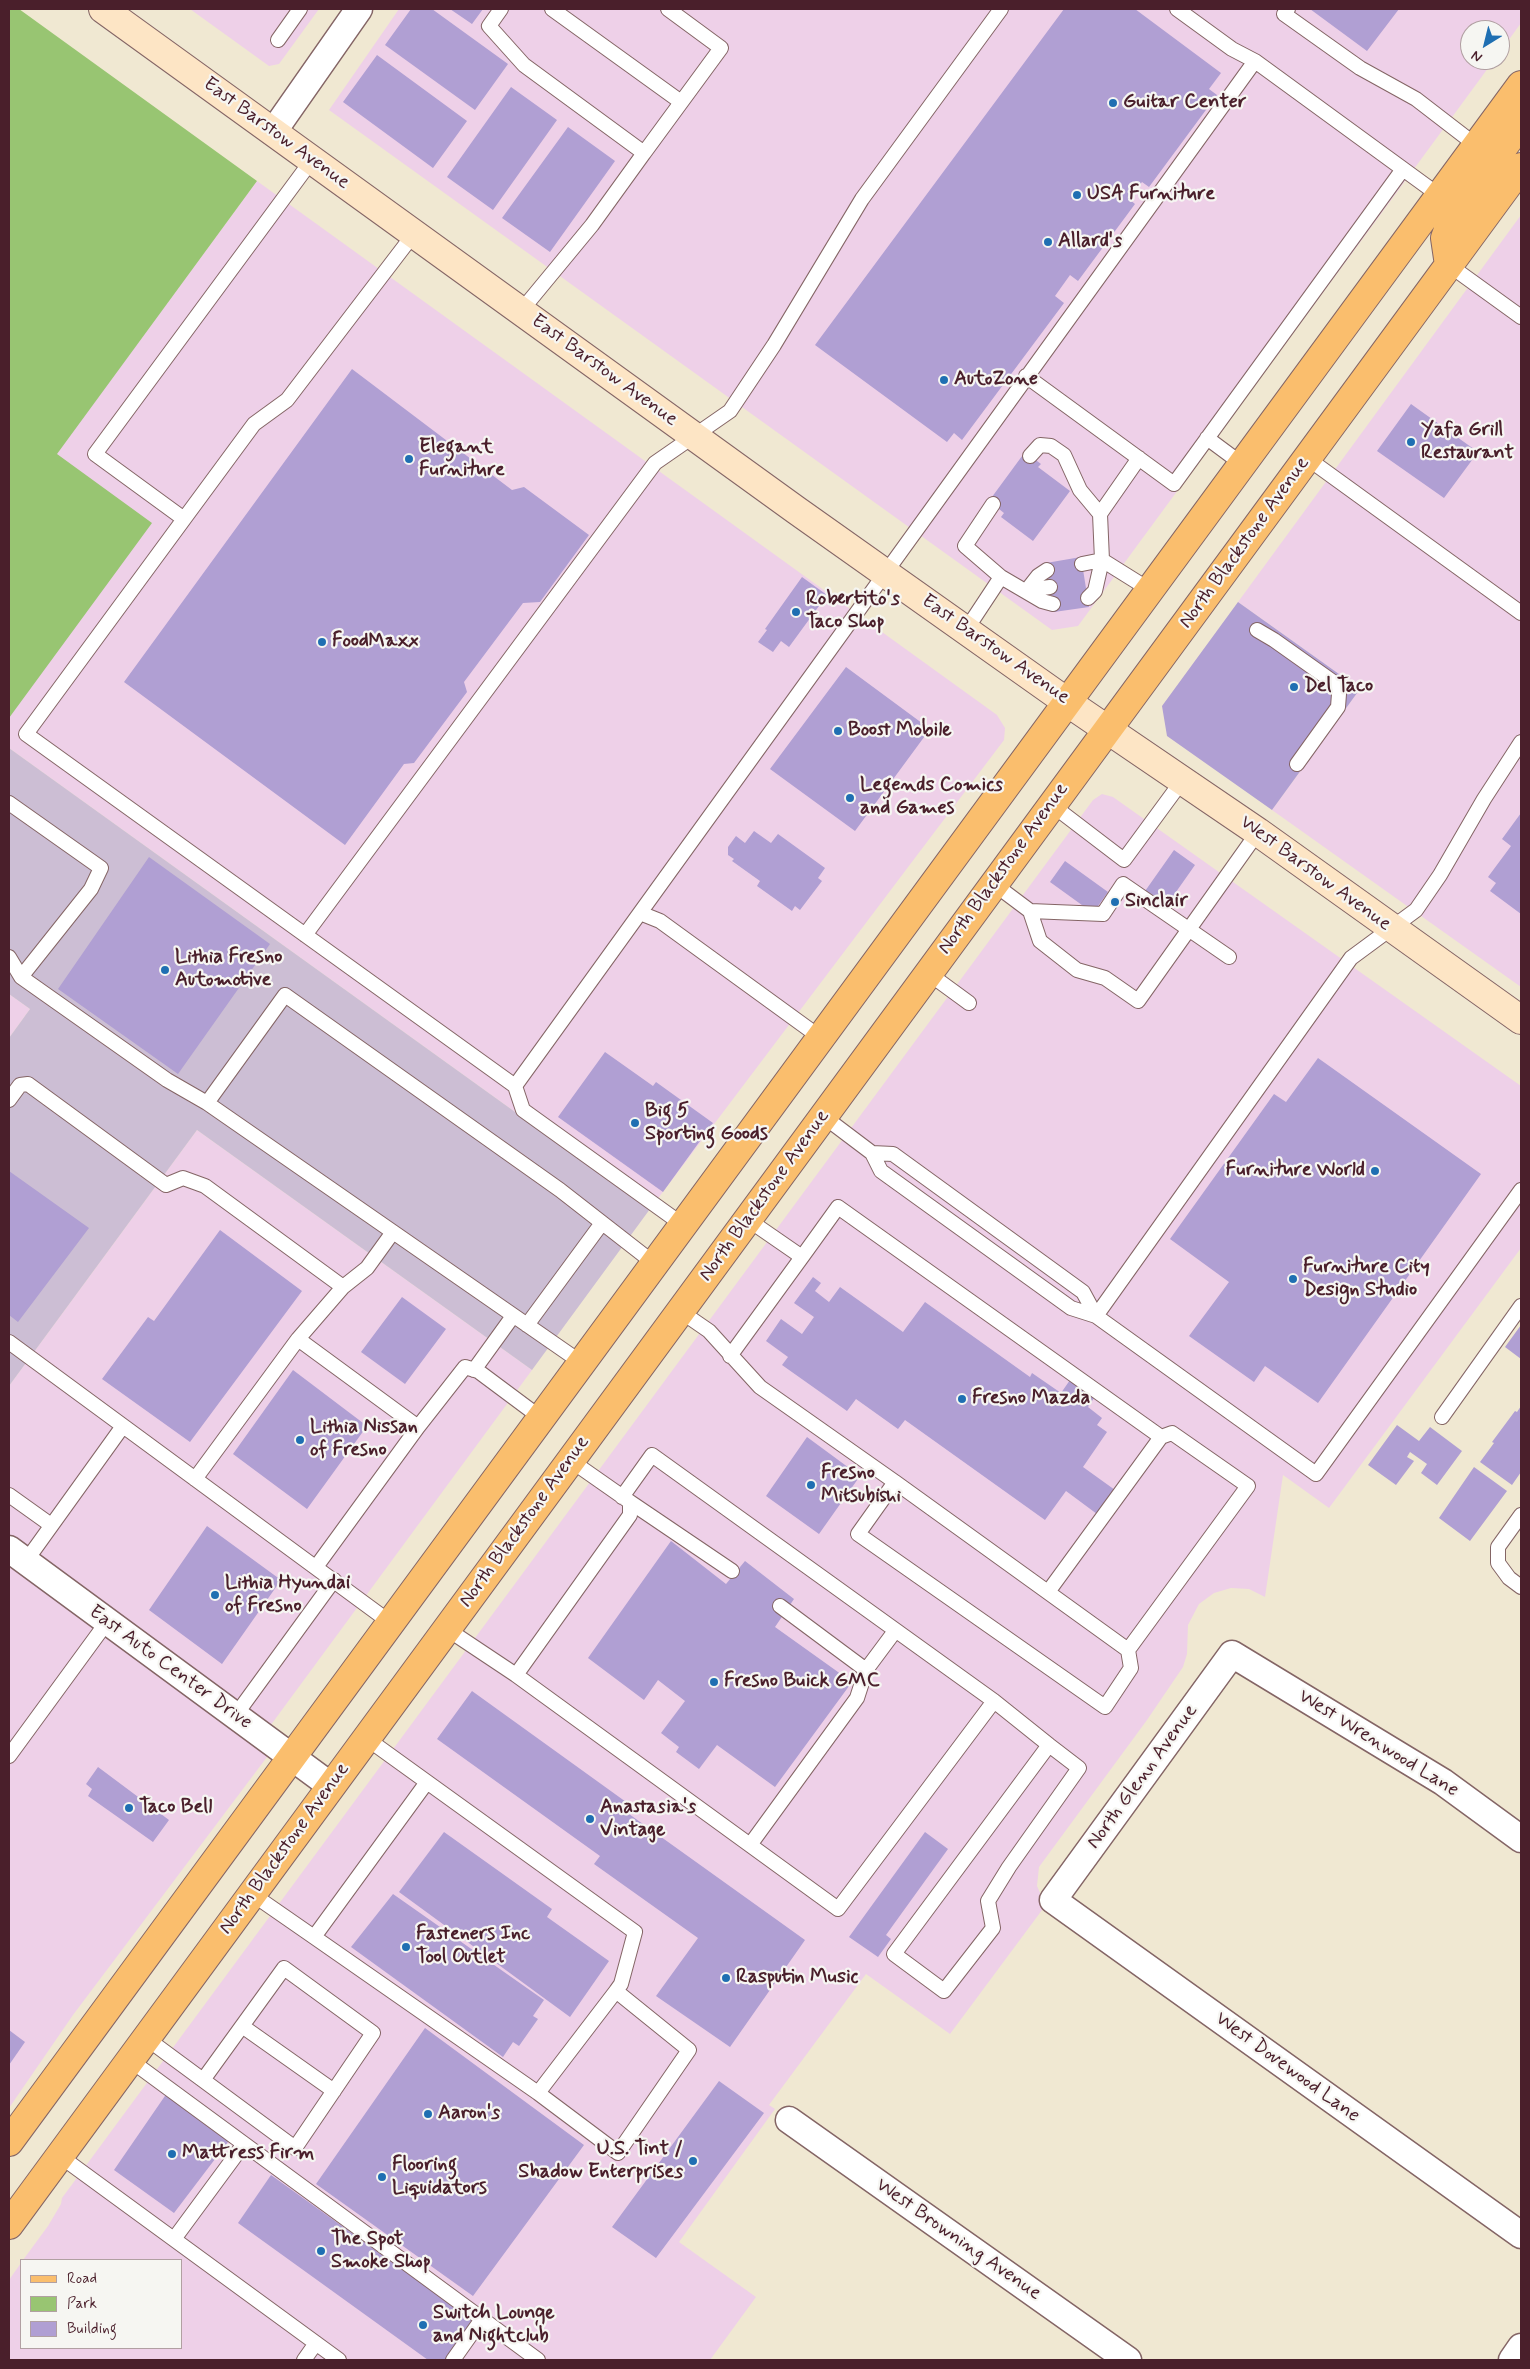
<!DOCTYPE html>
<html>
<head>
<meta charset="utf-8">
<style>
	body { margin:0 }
	#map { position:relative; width:1530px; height:2369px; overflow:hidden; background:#f0e8d2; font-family:Mynerve,sans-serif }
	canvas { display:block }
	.frame { position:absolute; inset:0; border:10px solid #4a1f2b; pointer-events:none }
	.legend { position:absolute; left:20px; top:2259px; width:162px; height:90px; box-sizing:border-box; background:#f6f6f2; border:1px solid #b1a0a2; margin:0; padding:6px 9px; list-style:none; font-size:15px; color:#4a1f2b }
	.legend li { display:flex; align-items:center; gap:10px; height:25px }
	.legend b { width:25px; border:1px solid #b1a0a2 }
	.north { position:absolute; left:1460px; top:20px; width:50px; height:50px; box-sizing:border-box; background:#f6f6f2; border:1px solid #b1a0a2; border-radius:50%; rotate:216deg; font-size:14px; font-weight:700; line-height:20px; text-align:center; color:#4a1f2b }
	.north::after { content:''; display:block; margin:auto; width:18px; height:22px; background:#1f6fb2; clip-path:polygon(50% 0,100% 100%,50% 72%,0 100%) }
</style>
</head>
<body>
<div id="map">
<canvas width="1530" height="2369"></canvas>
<div class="frame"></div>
<ul class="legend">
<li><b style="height:6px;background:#fabe6d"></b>Road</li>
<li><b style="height:14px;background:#98c572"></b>Park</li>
<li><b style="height:14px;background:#b09fd3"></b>Building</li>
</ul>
<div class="north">N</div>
</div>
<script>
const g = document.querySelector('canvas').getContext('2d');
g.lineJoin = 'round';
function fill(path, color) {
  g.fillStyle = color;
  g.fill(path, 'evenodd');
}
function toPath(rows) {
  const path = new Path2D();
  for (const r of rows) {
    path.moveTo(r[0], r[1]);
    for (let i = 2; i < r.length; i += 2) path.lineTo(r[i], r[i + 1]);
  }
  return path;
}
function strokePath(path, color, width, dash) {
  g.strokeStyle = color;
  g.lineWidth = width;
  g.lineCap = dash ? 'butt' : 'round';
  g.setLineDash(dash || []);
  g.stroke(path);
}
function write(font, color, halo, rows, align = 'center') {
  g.font = font + ' Mynerve,sans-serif';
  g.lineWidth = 4.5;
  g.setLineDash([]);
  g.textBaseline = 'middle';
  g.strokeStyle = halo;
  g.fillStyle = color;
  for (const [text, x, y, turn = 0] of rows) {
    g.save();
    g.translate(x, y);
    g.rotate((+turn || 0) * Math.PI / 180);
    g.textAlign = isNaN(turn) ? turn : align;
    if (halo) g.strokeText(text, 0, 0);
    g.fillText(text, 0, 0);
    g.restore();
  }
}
const built = toPath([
	[190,9,319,9,279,64,269,66],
	[399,9,1521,9,1521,23,1500,52,1500,30,1470,30,1470,60,1494,60,1078,626,1052,630,329,110],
	[257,181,997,715,1005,728,1004,740,650,1209,9,748,9,718,56,454],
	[1521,215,1521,987,1272,810,1360,689,1238,602],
	[1102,794,1113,797,1521,1086,1521,1248,1329,1508,1283,1475,1265,1597,1249,1589,1231,1588,1214,1593,1199,1604,1188,1625,1187,1654,1183,1667,1147,1720,1039,1867,1037,1886,1041,1895,1048,1902,950,2034,866,1974,769,2105,775,2109,679,2242,756,2297,710,2360,9,2360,9,2280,21,2263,21,2348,181,2348,181,2260,23,2260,48,2226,61,2204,62,2198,1093,800],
	[9,994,30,1009,9,1038],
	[197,1130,532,1370,262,1737,273,1749,73,2015,9,2108,9,1386]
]);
const industrial = toPath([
	[9,748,650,1209,532,1370,197,1130,9,1386,9,1038,30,1009,9,994]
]);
const green = toPath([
	[9,9,19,9,257,181,57,454,152,523,9,718]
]);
const building = toPath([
	[411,9,432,9,508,64,475,110,385,45],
	[450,9,483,9,472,24],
	[1064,9,1135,9,1221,73,1209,89,1217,95,1149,187,1142,182,1129,199,1135,204,1078,281,1070,275,1055,296,1064,303,962,440,954,433,947,442,815,345],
	[1310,9,1399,9,1367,51],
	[377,55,467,121,433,168,343,102],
	[511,87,557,120,493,210,447,177],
	[568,127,615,161,550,252,502,218],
	[352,369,512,490,524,487,589,535,540,602,523,603,464,682,467,692,414,763,404,764,345,845,124,682],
	[1411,404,1478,452,1444,498,1377,451],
	[1025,452,1041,464,1038,467,1070,491,1033,541,1001,517,1004,513,989,501],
	[1081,557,1089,607,1054,612,1046,563],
	[802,577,827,595,789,647,781,641,773,652,758,642,767,630,765,629],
	[1238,602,1360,689,1272,810,1167,736,1162,706],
	[846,667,930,729,855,831,770,769],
	[1521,813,1521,914,1490,891,1496,883,1488,877,1511,846,1502,839],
	[754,831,771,843,778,834,825,868,818,878,822,881,800,910,795,906,792,911,757,886,760,881,732,861,734,859,728,855,728,847,736,836,745,843],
	[1174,850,1195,865,1164,909,1143,894],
	[149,857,270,944,178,1074,58,989],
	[1065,861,1108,892,1093,913,1050,882],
	[605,1052,653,1086,656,1082,713,1123,663,1192,558,1117],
	[1318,1058,1481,1174,1318,1403,1265,1366,1254,1382,1189,1336,1229,1282,1170,1239,1274,1094,1286,1102],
	[9,1171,89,1228,18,1322,9,1315],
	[220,1230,302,1291,190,1442,102,1379,148,1317,154,1321],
	[813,1277,821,1283,815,1291,829,1302,840,1287,903,1332,925,1302,1030,1377,1032,1373,1061,1393,1070,1380,1094,1398,1088,1407,1102,1418,1097,1425,1107,1432,1083,1467,1115,1490,1097,1514,1066,1491,1045,1520,905,1420,898,1429,856,1399,847,1411,782,1365,788,1357,766,1341,781,1319,802,1334,814,1317,794,1303],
	[402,1297,446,1329,405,1384,361,1352],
	[1521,1325,1521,1359,1505,1347],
	[293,1370,367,1426,307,1509,233,1454],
	[1521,1406,1521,1472,1512,1485,1480,1462,1494,1443,1492,1442,1515,1411,1517,1412],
	[1397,1425,1419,1441,1430,1427,1462,1451,1437,1485,1421,1473,1427,1464,1410,1452,1407,1457,1414,1461,1396,1485,1368,1465],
	[807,1437,860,1476,819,1534,766,1496],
	[1474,1467,1507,1491,1470,1541,1439,1518],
	[207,1526,281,1580,222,1664,149,1610],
	[671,1541,726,1584,745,1561,794,1599,775,1627,852,1682,775,1787,717,1745,699,1769,676,1752,679,1747,661,1733,685,1701,658,1680,644,1700,588,1658],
	[472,1691,633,1807,629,1814,805,1940,730,2047,656,1996,698,1938,594,1864,600,1856,437,1739],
	[98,1767,169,1820,153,1842,88,1796,92,1789,86,1784],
	[444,1832,552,1909,547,1917,609,1961,570,2017,399,1892],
	[925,1832,948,1849,886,1935,891,1939,878,1957,849,1937],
	[393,1894,544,2000,533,2016,538,2019,519,2046,513,2042,503,2057,351,1947],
	[425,2028,584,2145,473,2296,316,2184],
	[9,2030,25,2042,9,2065],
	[719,2081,764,2113,656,2258,612,2227],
	[167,2093,231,2138,174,2213,114,2170],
	[271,2175,474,2321,446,2360,428,2360,238,2223]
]);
const lane = toPath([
	[501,9,489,26,524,65,644,153,592,225,521,311],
	[552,9,681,102],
	[1177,9,1232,49,1255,61,1440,196],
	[1288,9,1284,14,1360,68,1416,99,1477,146],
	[278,40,300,9],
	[644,153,721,48,668,9],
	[312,160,95,454,184,519,254,424,287,400,413,235],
	[1449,265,1521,317],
	[1026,376,1174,484,1403,169],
	[1207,438,1242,464],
	[1030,456,1040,445,1051,446,1064,455,1080,490,1100,514],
	[1139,458,1100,514,1102,560,1150,590],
	[1307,458,1521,613],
	[993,504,965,546,1001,577,1042,601,1053,604],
	[184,519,26,734,515,1086,523,1110,683,1225],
	[1082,564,1102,560,1095,591,1088,598],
	[1027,590,1038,576,1047,570],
	[1027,590,1050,587],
	[966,630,1001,577],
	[1257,630,1274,640,1336,684,1339,694,1338,707,1297,764],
	[9,803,101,868,91,889,21,977],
	[1052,805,1124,860,1182,781],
	[994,884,1030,911,1040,941,1077,970,1105,978,1138,1001,1258,832],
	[1030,911,1103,914,1123,884,1229,957],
	[640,913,660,921,821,1038],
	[305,935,655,463,730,411,774,345,862,199,1001,9],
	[9,957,21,977,167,1080,207,1103],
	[928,973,969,1003],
	[515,1086,1255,61],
	[9,1100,20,1085,28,1084,166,1185,183,1178,205,1186,343,1287,298,1339,418,1427,465,1367,478,1371,541,1418],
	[823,1116,872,1153,881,1171,1071,1308,1096,1316,1316,1474,1521,1190],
	[872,1153,893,1154,1083,1292,1096,1316],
	[343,1287,367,1268,393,1232],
	[680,1311,709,1331,760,1387,895,1482,858,1534,1105,1707,1131,1668,1128,1650,1248,1486,1172,1433,1161,1437,838,1207,802,1257,747,1219],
	[1096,1316,1351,958,1416,910,1440,875,1484,799,1521,742],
	[527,1325,602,1223],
	[9,1342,391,1623],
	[730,1356,802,1257],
	[582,1363,207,1103,285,995,560,1190,655,1264],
	[474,1370,513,1316],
	[1442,1417,1521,1306],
	[195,1479,298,1339],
	[895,1482,1128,1650],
	[9,1495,51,1525],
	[630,1502,732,1571],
	[1521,1515,1498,1547,1498,1563,1509,1578,1521,1587],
	[26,1561,123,1426],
	[316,1567,418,1427],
	[1048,1592,1161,1437],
	[780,1606,866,1670,895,1631],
	[447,1629,516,1675,630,1515,630,1502,570,1460],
	[516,1675,838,1909,994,1701,652,1455,622,1497],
	[994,1701,1049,1745,894,1954,944,1991,993,1928,988,1901,1009,1867,1079,1768,1049,1745],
	[235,1716,334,1580],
	[366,1738,635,1932,621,1984,616,1991,538,2093,618,2153,689,2050,616,1991],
	[9,1756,107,1622],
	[427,1782,314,1937,538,2093],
	[750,1845,857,1698,866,1670],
	[252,1894,314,1937],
	[242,2026,334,2091],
	[146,2038,169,2055,295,2148,373,2033,284,1968,203,2080],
	[130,2060,538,2360],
	[60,2156,339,2360],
	[174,2239,244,2144],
	[304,2360,316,2343],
	[453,2360,482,2319]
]);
const street = toPath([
	[273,132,359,9],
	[9,1549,331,1786],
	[1521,1839,1443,1782,1232,1654,1053,1900,1521,2235],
	[789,2120,1128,2360],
	[1512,2360,1521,2347]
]);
const secondary = toPath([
	[103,9,796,510,1067,702,1258,832,1521,1020]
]);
const primary = toPath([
	[1449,265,1445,238,1453,216,1521,123],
	[9,2142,1521,85],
	[9,2225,1521,167]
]);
const markers = [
	[1113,103,5,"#1f6fb2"],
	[1077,195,5,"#1f6fb2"],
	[1048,242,5,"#1f6fb2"],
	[944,380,5,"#1f6fb2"],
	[1411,442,5,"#1f6fb2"],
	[409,459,5,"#1f6fb2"],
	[796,612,5,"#1f6fb2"],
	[322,642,5,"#1f6fb2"],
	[1294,687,5,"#1f6fb2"],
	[838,731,5,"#1f6fb2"],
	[850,798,5,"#1f6fb2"],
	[1115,902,5,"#1f6fb2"],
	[165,970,5,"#1f6fb2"],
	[635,1123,5,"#1f6fb2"],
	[1375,1171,5,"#1f6fb2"],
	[1293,1279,5,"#1f6fb2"],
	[962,1399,5,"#1f6fb2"],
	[300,1440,5,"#1f6fb2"],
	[811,1485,5,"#1f6fb2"],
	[215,1595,5,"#1f6fb2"],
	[714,1682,5,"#1f6fb2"],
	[129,1808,5,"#1f6fb2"],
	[590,1819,5,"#1f6fb2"],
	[406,1947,5,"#1f6fb2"],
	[726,1978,5,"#1f6fb2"],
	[428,2114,5,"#1f6fb2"],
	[172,2154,5,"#1f6fb2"],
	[693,2161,5,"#1f6fb2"],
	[382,2177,5,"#1f6fb2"],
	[321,2251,5,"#1f6fb2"],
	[423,2325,5,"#1f6fb2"]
];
const poiNames = [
	["Guitar Center",1123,103],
	["USA Furniture",1087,195],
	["Allard's",1058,242],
	["AutoZone",954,380],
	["Yafa Grill",1421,431],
	["Restaurant",1421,454],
	["Elegant",419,448],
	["Furniture",419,471],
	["Robertito's",806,600],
	["Taco Shop",806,623],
	["FoodMaxx",332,642],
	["Del Taco",1304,687],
	["Boost Mobile",848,731],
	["Legends Comics",860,786],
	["and Games",860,809],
	["Sinclair",1125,902],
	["Lithia Fresno",175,958],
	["Automotive",175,981],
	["Big 5",645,1112],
	["Sporting Goods",645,1135],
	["Furniture World",1365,1171,"right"],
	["Furniture City",1303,1268],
	["Design Studio",1303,1291],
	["Fresno Mazda",972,1399],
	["Lithia Nissan",310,1428],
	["of Fresno",310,1451],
	["Fresno",821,1474],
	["Mitsubishi",821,1497],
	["Lithia Hyundai",225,1584],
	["of Fresno",225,1607],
	["Fresno Buick GMC",724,1682],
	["Taco Bell",139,1808],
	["Anastasia's",600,1808],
	["Vintage",600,1831],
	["Fasteners Inc",416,1935],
	["Tool Outlet",416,1958],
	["Rasputin Music",736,1978],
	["Aaron's",438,2114],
	["U.S. Tint /",683,2150,"right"],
	["Shadow Enterprises",683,2173,"right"],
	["Mattress Firm",182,2154],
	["Flooring",392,2166],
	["Liquidators",392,2189],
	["The Spot",331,2240],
	["Smoke Shop",331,2263],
	["Switch Lounge",433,2314],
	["and Nightclub",433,2337]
];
const streetNames = [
	["East Barstow Avenue",276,134,36],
	["East Barstow Avenue",604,371,36],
	["North Blackstone Avenue",1245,543,-54],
	["East Barstow Avenue",995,650,35],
	["North Blackstone Avenue",1004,869,-54],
	["West Barstow Avenue",1315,874,36],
	["North Blackstone Avenue",765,1196,-54],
	["North Blackstone Avenue",525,1522,-54],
	["East Auto Center Drive",170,1668,36],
	["West Wrenwood Lane",1378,1744,32],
	["North Glenn Avenue",1143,1777,-54],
	["North Blackstone Avenue",285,1849,-54],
	["West Dovewood Lane",1287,2068,36],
	["West Browning Avenue",958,2240,35]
];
fill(built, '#eed0e8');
fill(industrial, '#ccbed4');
fill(green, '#98c572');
fill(building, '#b09fd3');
strokePath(lane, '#846565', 16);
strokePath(street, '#846565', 29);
strokePath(secondary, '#846565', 30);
strokePath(primary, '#846565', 30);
strokePath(lane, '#fff', 14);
strokePath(street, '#fff', 26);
strokePath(secondary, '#fde5c5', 28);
strokePath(primary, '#fabe6d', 28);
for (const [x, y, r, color] of markers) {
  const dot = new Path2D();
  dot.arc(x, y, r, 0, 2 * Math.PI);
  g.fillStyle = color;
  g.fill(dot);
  strokePath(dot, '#f6f6f2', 2);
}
write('bold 20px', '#4a1f2b', '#f6f6f2', poiNames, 'left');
write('20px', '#4a1f2b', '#f6f6f2', streetNames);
</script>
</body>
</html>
